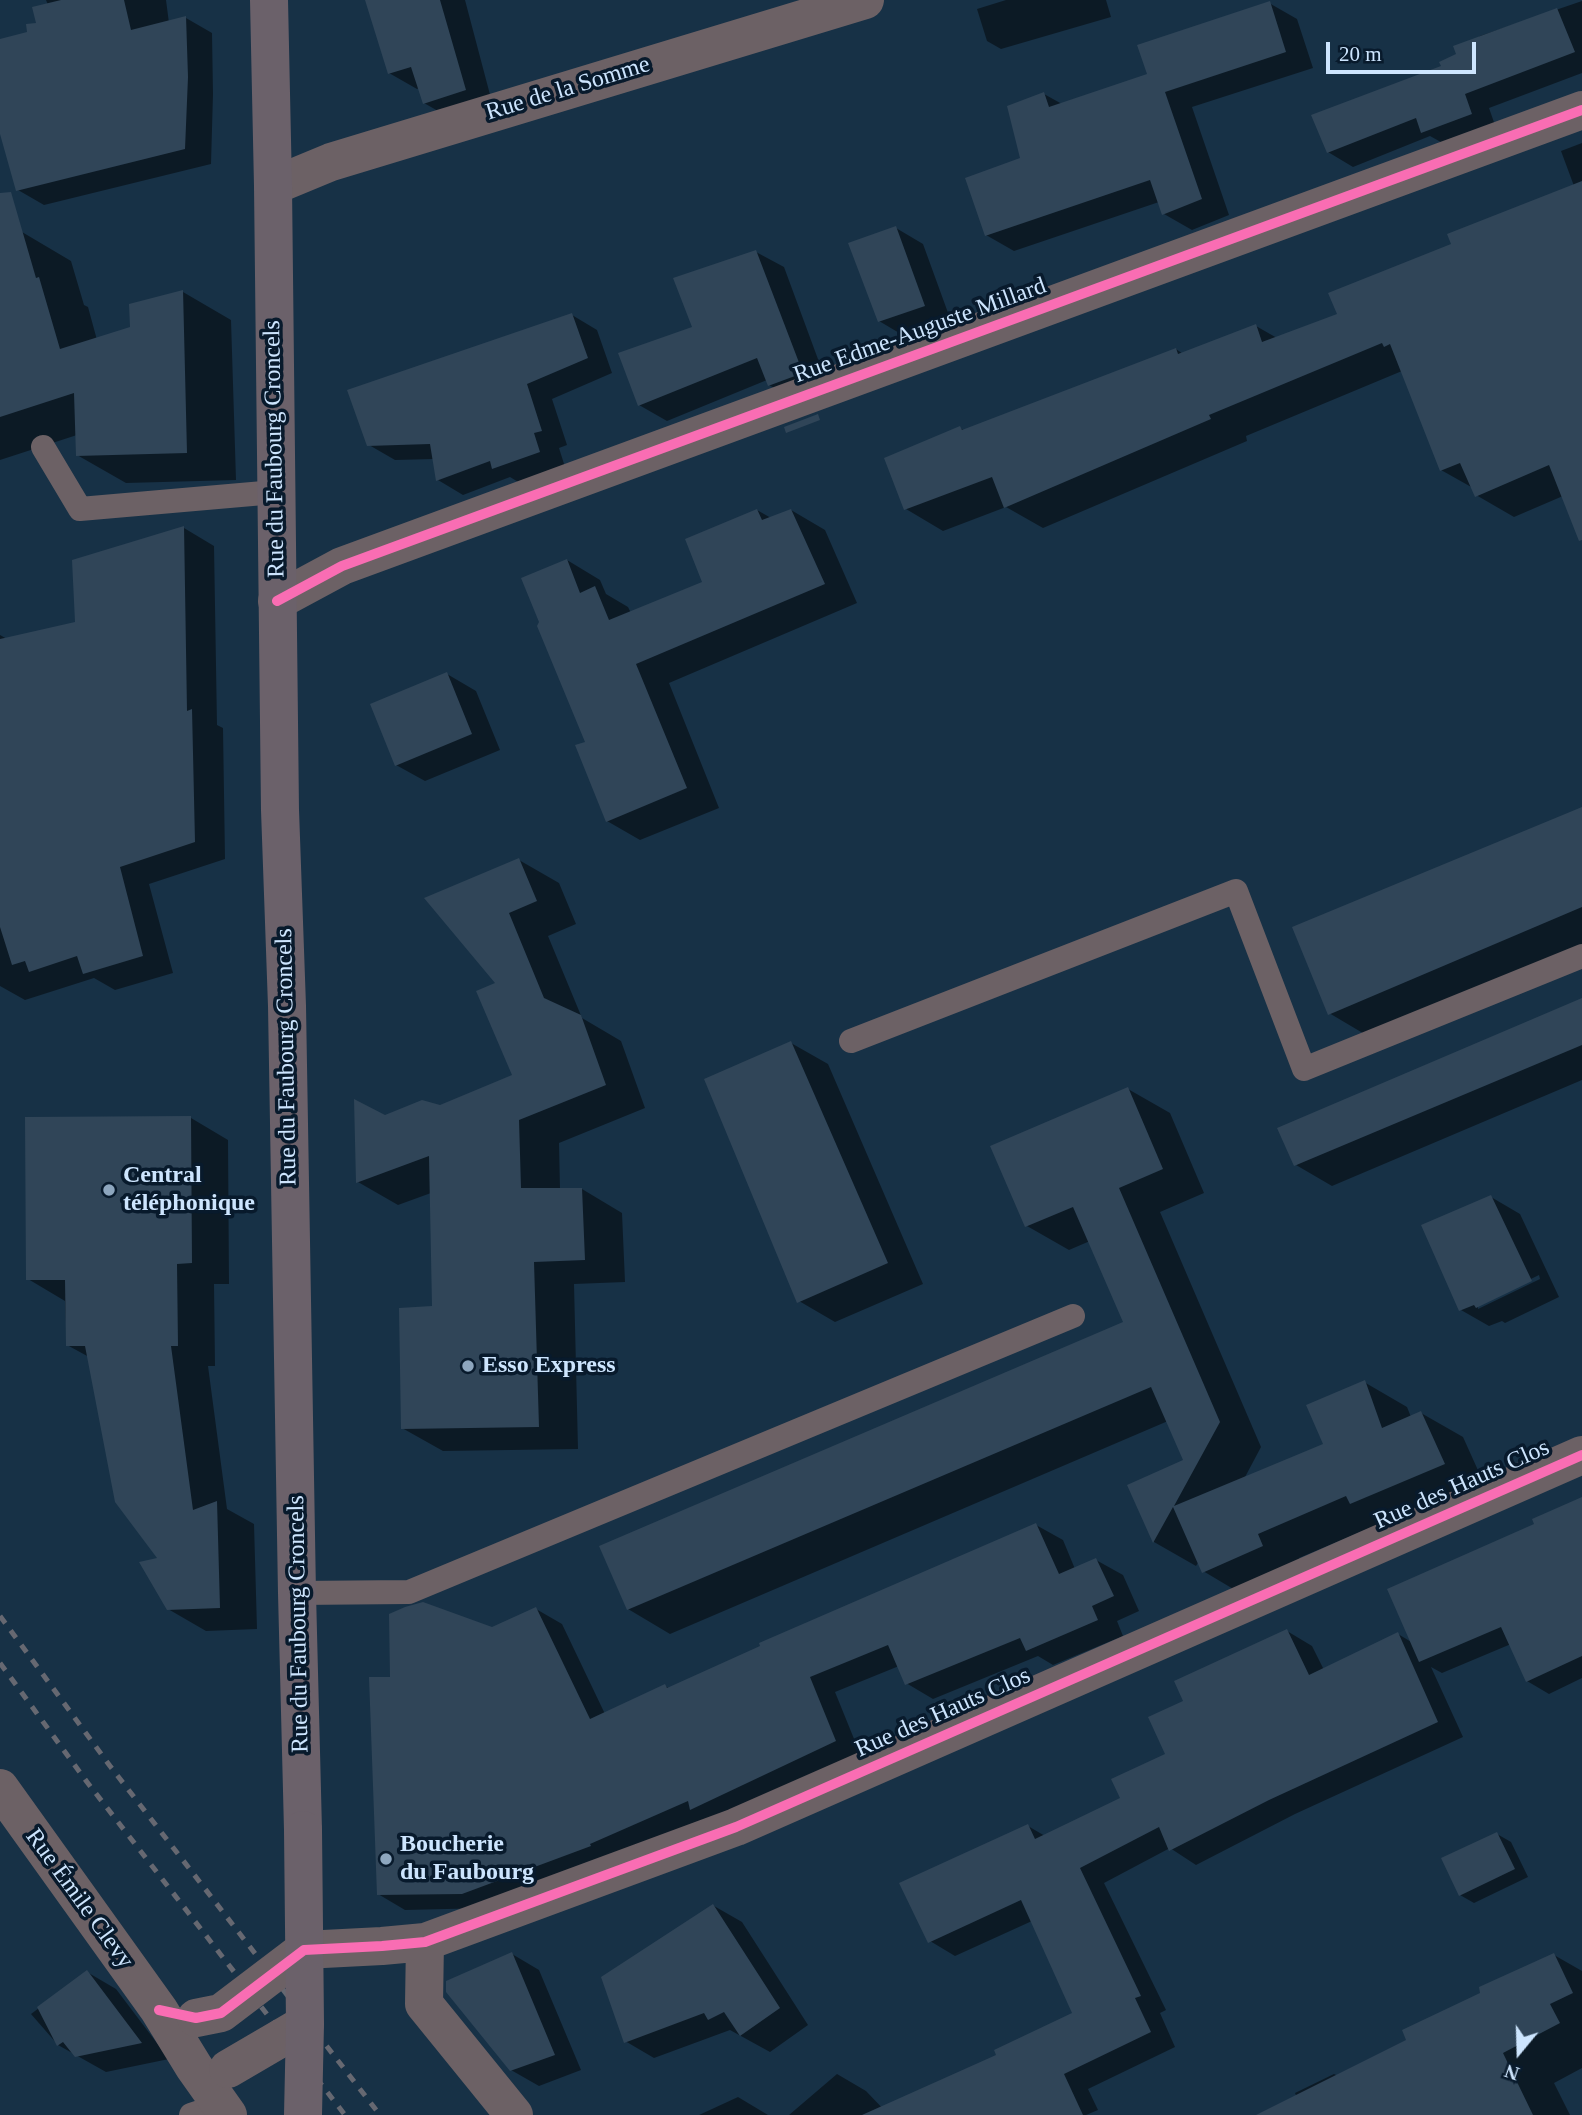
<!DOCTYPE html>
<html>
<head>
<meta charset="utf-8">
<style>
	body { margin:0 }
	#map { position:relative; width:1582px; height:2115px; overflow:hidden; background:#173146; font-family:Georgia,serif }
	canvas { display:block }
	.north { position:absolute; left:1484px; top:2017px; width:70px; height:70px; -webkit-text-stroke:5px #081a2c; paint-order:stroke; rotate:199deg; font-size:19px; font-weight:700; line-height:28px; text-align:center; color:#cde5fe }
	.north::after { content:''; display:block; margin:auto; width:24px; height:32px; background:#cde5fe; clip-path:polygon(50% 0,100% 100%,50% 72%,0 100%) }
	.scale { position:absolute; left:1326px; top:42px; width:150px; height:32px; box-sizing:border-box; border:4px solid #cde5fe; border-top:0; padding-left:9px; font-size:21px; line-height:24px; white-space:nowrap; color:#cde5fe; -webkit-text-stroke:5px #081a2c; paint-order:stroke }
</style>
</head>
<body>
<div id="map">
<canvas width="1582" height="2115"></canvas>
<div class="north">N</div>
<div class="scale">20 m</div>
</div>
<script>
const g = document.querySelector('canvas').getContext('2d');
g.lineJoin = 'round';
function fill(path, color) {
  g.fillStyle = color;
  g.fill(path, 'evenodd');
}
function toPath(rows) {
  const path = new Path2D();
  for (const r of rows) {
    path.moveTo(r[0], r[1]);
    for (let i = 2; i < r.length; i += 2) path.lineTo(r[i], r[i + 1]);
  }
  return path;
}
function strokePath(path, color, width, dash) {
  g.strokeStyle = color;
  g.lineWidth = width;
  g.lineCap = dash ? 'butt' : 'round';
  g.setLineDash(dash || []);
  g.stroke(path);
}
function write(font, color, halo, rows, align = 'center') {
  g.font = font + ' Georgia,serif';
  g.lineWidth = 7;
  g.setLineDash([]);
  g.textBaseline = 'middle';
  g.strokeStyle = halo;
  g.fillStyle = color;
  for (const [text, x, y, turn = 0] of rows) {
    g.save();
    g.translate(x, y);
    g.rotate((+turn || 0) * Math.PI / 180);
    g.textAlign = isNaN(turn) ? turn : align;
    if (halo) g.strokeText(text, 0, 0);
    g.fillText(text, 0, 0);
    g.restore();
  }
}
const shadow = toPath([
	[46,0,166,0,169,23,186,18,212,33,213,94,211,164,44,205,18,190,0,128,0,41,29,33,38,24,48,5],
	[367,0,465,0,493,106,452,119,424,103,419,88,417,89,389,73],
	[1006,0,1106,0,1111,17,1001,49,987,41,977,9],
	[1582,1,1582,73,1489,108,1496,128,1448,146,1430,136,1353,167,1328,152,1443,67,1480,36],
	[1269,3,1297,19,1313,68,1192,107,1229,215,1192,230,1164,214,1159,202,1014,251,986,235,1022,160,1044,94,1062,104,1149,75],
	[1582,143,1582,531,1563,496,1514,517,1476,495,1473,488,1441,470,1402,371,1246,436,1247,441,1043,528,1006,507,943,531,906,509,960,428,965,431,1176,349,1183,354,1256,326,1277,338,1339,315,1453,245,1574,186,1561,151],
	[896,228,923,244,951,321,906,337,879,321],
	[22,232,71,261,84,305,88,307,97,340,132,329,183,292,231,320,236,480,126,483,77,455,77,435,0,460,0,239],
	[756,252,784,267,829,389,797,401,769,385,767,380,667,421,639,405,694,328],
	[572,315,597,330,612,373,552,399,567,445,559,448,565,467,520,483,510,477,463,495,438,480,434,459,395,460,369,445],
	[757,510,771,518,791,510,825,530,857,603,669,683,719,808,640,840,607,821,588,743,567,560,600,580,606,594,628,607,631,613,705,583],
	[184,528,214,546,217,725,223,728,225,859,149,884,173,973,115,990,94,978,25,1000,0,986,0,635,7,639,77,623],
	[447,674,476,691,500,750,425,781,396,765],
	[1582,809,1582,961,1383,1045,1329,1013],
	[519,860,559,883,576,924,548,936,582,1018,621,1041,645,1108,559,1143,560,1189,582,1189,622,1213,625,1282,574,1284,578,1449,443,1451,402,1428,434,1308,431,1193,398,1205,358,1182,384,1117,440,1107,514,1076,498,984,427,899],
	[1582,1000,1582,1080,1332,1186,1296,1165],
	[791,1043,828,1064,923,1284,835,1322,799,1301],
	[1128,1089,1170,1113,1204,1193,1160,1212,1261,1447,1244,1479,1326,1445,1364,1382,1407,1407,1411,1417,1421,1413,1463,1437,1486,1488,1384,1522,1299,1558,1304,1570,1245,1596,1203,1571,1199,1561,1196,1566,1154,1542,1129,1485,1185,1461,1168,1421,670,1634,628,1609,1125,1323,1090,1241,1069,1250,1027,1226],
	[191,1118,228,1140,229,1284,214,1284,215,1366,208,1366,227,1509,254,1524,257,1629,206,1631,168,1609,160,1560,89,1357,67,1345,65,1301,28,1279],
	[1491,1197,1520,1214,1559,1297,1505,1323,1502,1321,1489,1326,1461,1310],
	[1539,1275,1540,1279,1478,1309,1478,1305],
	[1582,1498,1582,1678,1549,1694,1527,1681,1511,1644,1442,1673,1431,1667,1463,1737,1295,1814,1196,1865,1170,1848,1104,1883,1166,2010,1160,2013,1175,2047,1088,2089,1098,2110,1086,2115,948,2115,998,2056,1075,2014,1032,1921,955,1956,930,1941,1028,1826,1045,1836,1122,1799,1168,1754,1185,1701,1287,1631,1312,1646,1324,1670,1398,1634,1413,1643,1536,1525],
	[1036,1525,1063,1540,1075,1569,1096,1560,1123,1575,1139,1611,1117,1621,1123,1636,1053,1665,1038,1656,933,1699,906,1683,899,1666,835,1692,861,1756,489,1908,405,1910,378,1894,392,1679,536,1609,562,1624,605,1714,665,1686,670,1689],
	[1497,1834,1511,1842,1528,1877,1474,1903,1460,1895],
	[714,1906,742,1922,808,2025,770,2052,730,2030,654,2058,625,2041],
	[512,1954,539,1970,581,2070,539,2086,511,2070],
	[1554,1955,1582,1971,1582,2068,1554,2083,1570,2115,1305,2115,1295,2093,1334,2074,1338,2076,1409,2040,1482,1994],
	[87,1972,116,1989,169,2059,106,2072,58,2045,31,2014],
	[837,2074,866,2091,889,2115,789,2115],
	[738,2097,768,2115,699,2115]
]);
const building = toPath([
	[61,0,124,0,131,30,186,16,188,77,185,149,16,191,0,134,0,39,27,32,26,24,36,23,32,7],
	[365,0,440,0,466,90,423,104,411,67,388,74],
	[1270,1,1286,52,1165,92,1202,199,1162,215,1150,180,985,236,965,178,1020,158,1007,106,1044,92,1049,107,1147,74,1137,45],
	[1557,8,1575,52,1465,94,1472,114,1421,133,1416,118,1327,153,1311,115,1441,66,1439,62,1456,54,1453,46],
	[1582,181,1582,540,1579,541,1549,465,1475,497,1460,463,1440,471,1390,344,1384,347,1382,343,1209,415,1211,419,1004,508,992,477,904,510,884,458,960,426,962,430,1176,348,1178,354,1256,324,1262,342,1337,314,1328,293,1451,244,1447,234],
	[11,192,36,278,39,277,60,349,130,327,129,304,183,290,187,453,76,456,74,393,0,417,0,193],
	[896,226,925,306,878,322,848,243],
	[756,250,803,373,768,386,757,358,638,406,618,353,692,327,673,278],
	[572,313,588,358,527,384,542,431,534,433,540,452,492,469,490,461,436,481,430,444,367,446,347,390],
	[818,414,820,420,786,433,784,427],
	[757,509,762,520,791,509,825,584,636,664,687,788,606,822,575,745,585,742,537,626,539,622,521,578,567,559,580,593,595,586,609,620,702,582,685,539],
	[184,526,187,711,192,709,195,842,120,867,143,956,83,974,77,956,29,972,25,961,12,965,0,927,0,639,75,622,72,560],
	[447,672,472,734,395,766,370,704],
	[1582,807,1582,907,1328,1015,1292,927],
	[519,858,537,901,509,913,544,998,581,1015,606,1085,519,1120,521,1188,582,1188,585,1260,534,1262,539,1427,401,1429,399,1308,432,1306,429,1156,356,1183,354,1099,385,1115,422,1100,440,1105,512,1075,476,991,495,983,424,898],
	[1582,998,1582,1045,1294,1166,1277,1128],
	[791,1041,888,1263,797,1303,704,1079],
	[1128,1087,1163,1169,1119,1188,1220,1422,1174,1506,1323,1444,1306,1405,1365,1380,1382,1428,1421,1411,1445,1464,1350,1504,1346,1496,1258,1534,1263,1546,1202,1573,1173,1507,1153,1543,1127,1485,1183,1460,1151,1387,627,1610,599,1546,1123,1322,1073,1207,1025,1227,990,1146],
	[191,1116,192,1263,177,1264,178,1346,171,1346,193,1510,217,1501,220,1608,167,1610,139,1562,157,1558,115,1502,85,1346,66,1346,65,1280,26,1280,25,1117],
	[1491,1195,1532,1281,1476,1308,1474,1305,1459,1311,1421,1225],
	[1582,1497,1582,1656,1526,1682,1501,1627,1419,1662,1387,1589,1534,1524,1532,1519],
	[1036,1523,1059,1574,1096,1558,1114,1596,1092,1606,1098,1620,1026,1651,1020,1638,905,1685,888,1645,810,1677,836,1741,690,1810,688,1801,590,1844,591,1846,462,1894,377,1895,369,1677,390,1677,389,1614,405,1607,423,1602,492,1627,536,1607,590,1719,665,1684,667,1688,760,1646,759,1643],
	[1287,1629,1309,1675,1398,1632,1438,1722,1269,1800,1169,1851,1159,1827,1080,1868,1141,1996,1135,1998,1151,2032,1064,2074,1083,2115,862,2115,996,2055,994,2050,1072,2013,1021,1900,928,1943,899,1883,1028,1824,1035,1839,1120,1798,1111,1779,1165,1754,1148,1717,1183,1701,1174,1681],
	[1497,1832,1515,1869,1459,1896,1441,1858],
	[713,1904,780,2008,740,2036,724,2012,708,2020,704,2013,624,2043,601,1977],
	[512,1952,555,2055,510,2071,446,1992,446,1981],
	[1554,1953,1573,1993,1550,2004,1560,2023,1503,2053,1533,2115,1256,2115,1406,2040,1402,2030,1480,1993,1479,1987],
	[87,1970,142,2043,75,2057,63,2042,57,2046,37,2007]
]);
const service = toPath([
	[43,447,80,509,275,492],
	[851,1041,1236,891,1304,1069,1582,956],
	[297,1593,409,1592,1073,1316],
	[191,2115,221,2105]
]);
const minor = toPath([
	[273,186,331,162,865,0],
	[277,601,342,566,1582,110],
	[0,1788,159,2010,194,2067,228,2115],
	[425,1942,424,2004,514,2115],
	[304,1950,382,1946,425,1942,736,1827,1582,1455]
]);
const secondary = toPath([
	[269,0,273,186,280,810,287,1006,297,1593,303,1830]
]);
const rail = toPath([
	[0,1616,110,1766,380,2115],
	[0,1663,87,1782,345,2115]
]);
const minorBridge = toPath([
	[196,2018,221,2013,304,1950],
	[228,2069,305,2024]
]);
const secondaryBridge = toPath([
	[303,2115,305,2024,303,1830]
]);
const cycleway = toPath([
	[277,601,342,566,1582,110],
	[159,2010,196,2018,221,2013,304,1950,382,1946,425,1942,736,1827,1582,1455]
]);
const markers = [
	[109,1190,7,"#8da6be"],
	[468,1366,7,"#8da6be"],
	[386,1859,7,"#8da6be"]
];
const streetNames = [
	["Rue de la Somme",568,89,-17],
	["Rue Edme-Auguste Millard",920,331,-20],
	["Rue du Faubourg Croncels",275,449,-91],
	["Rue du Faubourg Croncels",287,1057,-91],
	["Rue des Hauts Clos",1462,1485,-24],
	["Rue du Faubourg Croncels",299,1624,-91],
	["Rue des Hauts Clos",943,1713,-24],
	["Rue Émile Clevy",79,1899,54]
];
const poiNames = [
	["Central",123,1176],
	["téléphonique",123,1204],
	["Esso Express",482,1366],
	["Boucherie",400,1845],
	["du Faubourg",400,1873]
];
fill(shadow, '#0007');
fill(building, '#304558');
strokePath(service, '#6c6165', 24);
strokePath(minor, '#6c6165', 38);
strokePath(secondary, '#6b616a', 38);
strokePath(rail, '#666871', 5, [9, 9]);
strokePath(minorBridge, '#6c6165', 38);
strokePath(secondaryBridge, '#6b616a', 38);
strokePath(cycleway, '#f96db3', 10);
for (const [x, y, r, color] of markers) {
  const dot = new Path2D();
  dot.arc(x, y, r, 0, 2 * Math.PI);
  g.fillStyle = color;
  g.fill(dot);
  strokePath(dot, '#081a2c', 2.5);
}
write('24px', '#cde5fe', '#081a2c', streetNames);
write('bold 24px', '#cde5fe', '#081a2c', poiNames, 'left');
</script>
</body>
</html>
